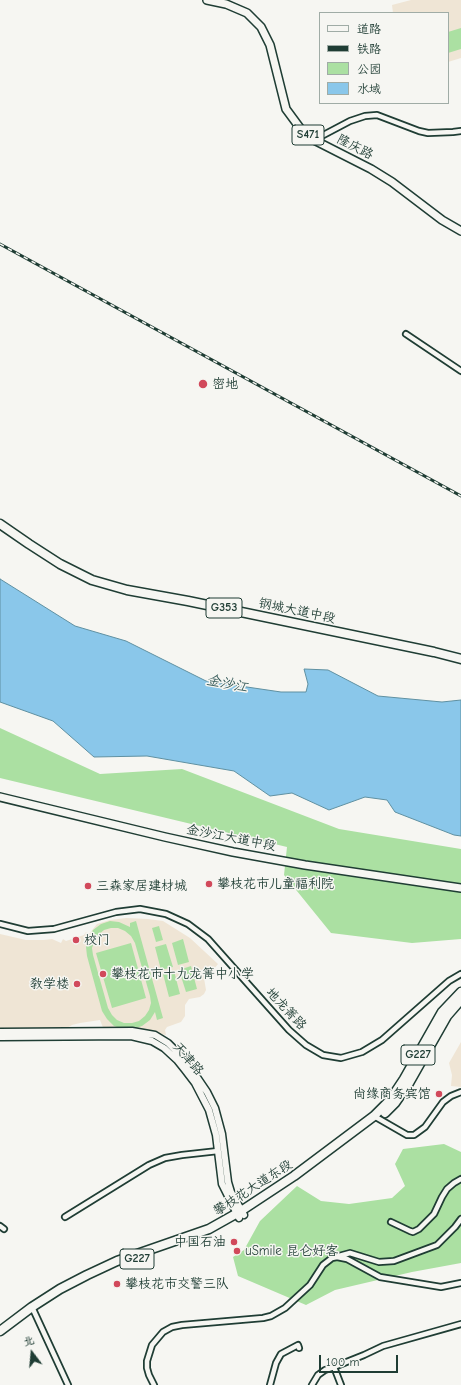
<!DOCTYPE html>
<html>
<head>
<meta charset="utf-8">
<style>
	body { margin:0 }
	#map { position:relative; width:461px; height:1385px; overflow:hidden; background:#f6f6f2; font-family:"Comic Neue","LXGW WenKai TC",sans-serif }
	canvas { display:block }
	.legend { position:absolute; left:319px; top:12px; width:130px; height:92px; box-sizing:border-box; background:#f6f6f2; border:1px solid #a0aca6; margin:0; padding:5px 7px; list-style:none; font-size:12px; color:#1f3d34 }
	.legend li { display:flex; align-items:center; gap:8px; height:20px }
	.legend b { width:20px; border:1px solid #a0aca6 }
	.north { position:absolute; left:12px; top:1333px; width:40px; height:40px; -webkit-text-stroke:3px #f6f6f2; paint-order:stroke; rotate:344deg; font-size:11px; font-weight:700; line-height:16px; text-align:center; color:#1f3d34 }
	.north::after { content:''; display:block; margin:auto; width:14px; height:18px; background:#1f3d34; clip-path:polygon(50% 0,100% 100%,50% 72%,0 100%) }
	.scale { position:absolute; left:319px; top:1355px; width:79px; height:18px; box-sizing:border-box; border:2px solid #1f3d34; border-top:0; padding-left:5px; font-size:12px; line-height:14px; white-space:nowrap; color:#1f3d34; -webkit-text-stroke:3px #f6f6f2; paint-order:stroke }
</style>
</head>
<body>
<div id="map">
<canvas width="461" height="1385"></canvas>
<ul class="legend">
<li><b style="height:5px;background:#f6f6f2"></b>道路</li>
<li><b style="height:5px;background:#1f3d34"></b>铁路</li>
<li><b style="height:11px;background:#abe0a2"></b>公园</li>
<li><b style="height:11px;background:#8ac7ea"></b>水域</li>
</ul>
<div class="north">北</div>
<div class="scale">100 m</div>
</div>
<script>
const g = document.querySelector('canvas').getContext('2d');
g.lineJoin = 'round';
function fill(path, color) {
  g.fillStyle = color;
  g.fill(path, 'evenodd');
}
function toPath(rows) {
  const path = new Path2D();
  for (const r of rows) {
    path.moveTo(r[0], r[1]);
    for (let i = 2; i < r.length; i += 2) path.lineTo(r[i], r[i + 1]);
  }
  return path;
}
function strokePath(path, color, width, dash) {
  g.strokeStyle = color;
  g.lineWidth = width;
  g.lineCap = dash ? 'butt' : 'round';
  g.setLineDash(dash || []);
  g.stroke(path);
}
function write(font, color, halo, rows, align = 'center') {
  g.font = font + ' "Comic Neue","LXGW WenKai TC",sans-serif';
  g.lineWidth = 3;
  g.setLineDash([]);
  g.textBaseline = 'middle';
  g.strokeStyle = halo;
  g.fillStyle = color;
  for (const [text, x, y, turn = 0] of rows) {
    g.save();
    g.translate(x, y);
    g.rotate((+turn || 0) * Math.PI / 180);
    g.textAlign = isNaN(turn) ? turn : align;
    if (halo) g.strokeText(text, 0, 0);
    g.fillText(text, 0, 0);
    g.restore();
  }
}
const built = toPath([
	[411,0,461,0,461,58,448,62,448,13,393,13,392,5],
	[126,918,148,919,163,921,190,938,218,964,214,969,208,971,204,978,206,990,204,994,200,997,189,999,185,1005,185,1016,181,1022,167,1027,165,1030,166,1035,161,1034,152,1031,104,1030,100,1020,80,1023,72,1025,63,1031,0,1030,0,934,26,940,44,940,52,939,61,943,63,939,66,941,84,935,86,932,89,934,97,924,110,920],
	[461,1042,461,1087,451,1086,452,1075,449,1063]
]);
const green = toPath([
	[461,28,461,49,448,53,448,32],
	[0,728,100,774,182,769,339,829,461,849,461,939,412,943,331,933,284,875,287,847,0,778],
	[110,921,119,922,130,927,130,923,136,921,163,1018,157,1020,155,1012,150,1020,142,1026,133,1029,123,1029,114,1026,107,1019,102,1011,87,956,86,947,88,939,93,930,101,924],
	[111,928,118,928,125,931,131,936,135,943,150,996,151,1003,149,1010,145,1016,139,1021,132,1023,124,1023,117,1020,112,1015,108,1008,93,955,92,948,94,942,98,935,104,930],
	[159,926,163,940,156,942,152,928],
	[183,939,189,962,178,965,172,943],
	[131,943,146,998,112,1008,96,953],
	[166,944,173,967,161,970,155,947],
	[191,966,197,989,186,992,179,970],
	[174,971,180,994,169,997,163,974],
	[444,1144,461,1152,461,1263,412,1272,335,1290,306,1305,238,1276,233,1257,244,1250,260,1221,297,1186,321,1201,349,1204,392,1198,405,1186,395,1164,403,1149]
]);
const water = toPath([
	[0,579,75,626,126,641,206,681,281,692,306,692,308,684,304,669,328,670,378,696,442,702,461,700,461,836,454,835,395,812,387,800,365,797,329,810,292,793,270,796,234,771,147,756,94,757,53,721,0,702,0,579]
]);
const street = toPath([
	[314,140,350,121,365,116,377,115,419,131,428,133,453,132,461,131],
	[406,334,461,371],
	[0,924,28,931,54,929,116,912,140,909,166,914,188,924,208,939,289,1030,306,1045,323,1055,341,1058,362,1052,382,1040,449,981,461,974],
	[374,1116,407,1135,414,1135,425,1127,443,1102,451,1096,461,1092],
	[65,1217,149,1165,165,1158,182,1155,218,1151],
	[391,1222,410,1231,413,1232,419,1229,434,1214,442,1197,447,1189,454,1183,461,1179],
	[0,1226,4,1229],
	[339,1256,350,1253,379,1262,394,1261,437,1245,455,1227,461,1219],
	[32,1307,68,1385],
	[334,1367,364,1355,383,1346,461,1324],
	[154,1385,149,1375,147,1368,147,1361,152,1345,163,1332,172,1327,182,1325,263,1318,271,1316,285,1308,310,1285,323,1265,332,1258,337,1257,347,1259,380,1277,441,1287,461,1283],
	[270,1385,276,1363,281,1354,298,1345,299,1348],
	[312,1385,318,1375,325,1370,334,1367,341,1385]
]);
const secondary = toPath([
	[0,1032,132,1031,155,1035,168,1043,182,1057,190,1067,207,1092,215,1108,222,1134,228,1182,231,1192,244,1215],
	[0,1037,131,1036,152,1041,164,1048,177,1060,185,1070,195,1083,209,1110,216,1135,222,1184,239,1218]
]);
const primary = toPath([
	[207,0,226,4,247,13,261,27,270,45,286,109,300,128,314,140,371,169,392,182,442,220,461,231],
	[0,797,165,837,233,852,305,865,461,888]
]);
const highway = toPath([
	[0,524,29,544,60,564,92,580,127,590,188,601,434,652,461,659],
	[385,1113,395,1103,409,1083,447,1016,461,1000],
	[0,1331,32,1307,60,1289,87,1275,117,1261,209,1229,241,1211,294,1176,374,1116,390,1100,404,1079,442,1012,461,992]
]);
const rail = toPath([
	[0,244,461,496]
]);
const markers = [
	[203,384,5,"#d1495b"],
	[209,884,4,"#d1495b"],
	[88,886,4,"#d1495b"],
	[76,940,4,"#d1495b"],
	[103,974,4,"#d1495b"],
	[77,984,4,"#d1495b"],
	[439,1094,4,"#d1495b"],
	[234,1242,4,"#d1495b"],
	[237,1251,4,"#d1495b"],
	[117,1284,4,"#d1495b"]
];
const shields = [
	[308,135,32],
	[224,608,36],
	[418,1055,34],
	[137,1259,34]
];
const shieldNames = [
	["S471",308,135],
	["G353",224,608],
	["G227",418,1055],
	["G227",137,1259]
];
const streetNames = [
	["隆庆路",355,147,27],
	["钢城大道中段",297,611,12],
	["金沙江大道中段",231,838,11],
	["地龙箐路",286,1009,47],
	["天津路",188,1059,49],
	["攀枝花大道东段",253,1188,-33]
];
const poiNames = [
	["密地",212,384],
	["攀枝花市儿童福利院",217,884],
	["三森家居建材城",96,886],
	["校门",84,940],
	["攀枝花市十九龙箐中小学",111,974],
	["教学楼",69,984,"right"],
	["尚缘商务宾馆",431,1094,"right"],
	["中国石油",226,1242,"right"],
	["uSmile 昆仑好客",245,1251],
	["攀枝花市交警三队",125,1284]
];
const waterNames = [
	["金沙江",227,684,11]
];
fill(built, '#efe5d5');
fill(green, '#abe0a2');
fill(water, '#8ac7ea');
strokePath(water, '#5f90a1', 1);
strokePath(street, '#1f3d34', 8);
strokePath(secondary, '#1f3d34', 9);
strokePath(primary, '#1f3d34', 10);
strokePath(highway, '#1f3d34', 11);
strokePath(street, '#f6f6f2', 4.5);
strokePath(secondary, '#f6f6f2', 6);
strokePath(primary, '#f6f6f2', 7);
strokePath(highway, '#f6f6f2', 8);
strokePath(rail, '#1f3d34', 3);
strokePath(rail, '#f6f6f2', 1.5, [4.5]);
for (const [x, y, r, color] of markers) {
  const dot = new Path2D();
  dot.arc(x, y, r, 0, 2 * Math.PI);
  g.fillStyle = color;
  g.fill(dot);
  strokePath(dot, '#f6f6f2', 1.5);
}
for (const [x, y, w] of shields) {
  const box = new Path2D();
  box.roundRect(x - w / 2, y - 10, w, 20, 3);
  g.fillStyle = '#f6f6f2';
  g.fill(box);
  strokePath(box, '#1f3d34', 1);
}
write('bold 12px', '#1f3d34', null, shieldNames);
write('13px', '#1f3d34', '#f6f6f2', streetNames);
write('13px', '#1f3d34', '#f6f6f2', poiNames, 'left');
write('italic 14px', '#345958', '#f6f6f2', waterNames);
</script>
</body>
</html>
